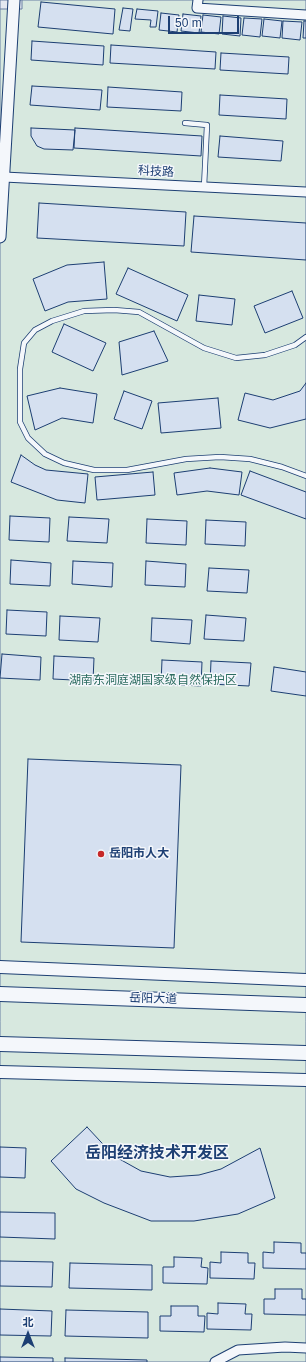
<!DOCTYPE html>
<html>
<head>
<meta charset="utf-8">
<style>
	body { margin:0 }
	#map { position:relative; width:306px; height:1362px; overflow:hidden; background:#f4f7fb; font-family:Arial,"Noto Sans SC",sans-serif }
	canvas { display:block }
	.north { position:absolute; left:8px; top:1314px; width:40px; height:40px; -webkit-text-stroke:3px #f4f7fb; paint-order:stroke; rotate:0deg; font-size:11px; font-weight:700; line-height:16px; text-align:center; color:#1d3f73 }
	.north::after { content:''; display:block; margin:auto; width:14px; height:18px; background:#1d3f73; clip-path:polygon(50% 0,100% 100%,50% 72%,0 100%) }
	.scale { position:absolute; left:168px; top:16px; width:71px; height:18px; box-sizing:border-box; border:2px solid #1d3f73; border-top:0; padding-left:5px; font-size:12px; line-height:14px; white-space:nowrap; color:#1d3f73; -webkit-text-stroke:3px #f4f7fb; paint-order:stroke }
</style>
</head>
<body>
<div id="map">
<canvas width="306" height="1362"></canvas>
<div class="north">北</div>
<div class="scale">50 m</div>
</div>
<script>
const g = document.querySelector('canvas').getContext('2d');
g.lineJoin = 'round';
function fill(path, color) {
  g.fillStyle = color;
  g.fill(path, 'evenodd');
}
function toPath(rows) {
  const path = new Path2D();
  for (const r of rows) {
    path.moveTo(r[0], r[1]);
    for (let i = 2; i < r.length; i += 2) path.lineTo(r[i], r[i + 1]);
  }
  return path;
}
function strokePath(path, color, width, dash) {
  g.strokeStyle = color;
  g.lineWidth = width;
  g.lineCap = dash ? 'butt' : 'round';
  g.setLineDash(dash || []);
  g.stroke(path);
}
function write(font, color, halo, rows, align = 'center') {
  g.font = font + ' Arial,"Noto Sans SC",sans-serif';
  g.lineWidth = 3;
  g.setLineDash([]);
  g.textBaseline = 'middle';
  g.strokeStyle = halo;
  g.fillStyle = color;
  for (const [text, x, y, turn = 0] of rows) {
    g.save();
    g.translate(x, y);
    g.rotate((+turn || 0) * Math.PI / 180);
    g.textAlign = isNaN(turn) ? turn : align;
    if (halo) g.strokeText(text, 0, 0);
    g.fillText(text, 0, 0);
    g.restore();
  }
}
const green = toPath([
	[0,0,306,0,306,1362,0,1362,0,0]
]);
const parking = toPath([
	[0,0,22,0,22,9,0,9,0,0]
]);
const building = toPath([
	[41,2,115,9,113,34,38,27,41,2],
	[123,8,133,9,130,31,119,30,123,8],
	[137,9,158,11,156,27,150,27,151,20,135,19,137,9],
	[161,13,179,15,177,32,159,30,161,13],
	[183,14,201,16,199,33,181,31,183,14],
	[203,15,221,17,219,34,201,32,203,15],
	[223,16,241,18,240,36,222,34,223,16],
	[244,18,262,19,260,37,242,35,244,18],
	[264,19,282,21,280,38,262,36,264,19],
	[283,21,302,22,300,40,282,38,283,21],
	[304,21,306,21,306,38,303,38,304,21],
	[32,41,104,46,103,65,31,60,32,41],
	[111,45,216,52,215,69,110,63,111,45],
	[221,53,289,57,288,74,220,70,221,53],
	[32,86,102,90,100,110,30,105,32,86],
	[108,87,182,92,181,111,107,107,108,87],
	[220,95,287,99,286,119,219,115,220,95],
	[31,128,75,130,73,150,44,149,37,146,31,136,31,128],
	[75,128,202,136,201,156,74,148,75,128],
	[220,136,283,141,281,161,218,157,220,136],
	[39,203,186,212,184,246,37,238,39,203],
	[194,216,306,223,306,260,191,252,194,216],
	[104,262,107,299,68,302,45,311,33,279,67,265,104,262],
	[128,268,188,295,177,321,116,294,128,268],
	[292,291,303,318,265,333,254,306,292,291],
	[199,295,235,299,232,325,196,321,199,295],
	[64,324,106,343,93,371,52,352,64,324],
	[154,331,168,361,122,375,119,342,154,331],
	[306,383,306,419,270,428,238,420,245,393,273,400,300,391,306,383],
	[60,388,97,394,93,423,62,418,35,430,27,396,60,388],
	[124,391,152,401,142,429,114,419,124,391],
	[218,398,221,428,161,433,158,403,218,398],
	[21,455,35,465,46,470,88,474,85,503,57,500,11,482,21,455],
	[210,468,242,472,239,495,207,491,177,495,174,473,210,468],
	[250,471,306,492,306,519,241,495,250,471],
	[153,472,155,495,97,500,95,477,153,472],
	[10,516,50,518,49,542,9,540,10,516],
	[69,517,109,519,107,543,67,541,69,517],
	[147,519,187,521,186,545,146,543,147,519],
	[206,520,246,522,245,546,205,544,206,520],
	[11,560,51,563,50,586,10,584,11,560],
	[73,561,113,563,112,587,72,584,73,561],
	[146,561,186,564,185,587,145,585,146,561],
	[209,568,249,570,247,593,207,591,209,568],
	[7,610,47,612,46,636,6,634,7,610],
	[206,615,246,618,244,641,204,639,206,615],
	[60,616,100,618,98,642,59,640,60,616],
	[152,618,192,620,190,644,151,641,152,618],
	[2,654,41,657,40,680,0,678,2,654],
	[54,656,94,658,93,681,53,679,54,656],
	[162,660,202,662,201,686,161,684,162,660],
	[211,661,251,663,249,686,210,684,211,661],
	[274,667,306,672,306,696,271,691,274,667],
	[28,759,181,765,174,948,21,942,28,759],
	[87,1127,114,1156,141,1171,170,1177,199,1175,221,1169,260,1148,275,1198,238,1214,194,1221,151,1221,104,1203,76,1189,51,1161,87,1127],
	[0,1147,26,1148,25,1178,0,1177,0,1147],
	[0,1212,55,1213,55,1239,0,1237,0,1212],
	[274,1242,301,1243,301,1253,306,1253,306,1269,263,1268,263,1252,274,1253,274,1242],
	[221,1252,248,1253,248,1263,255,1263,254,1279,210,1278,210,1262,221,1263,221,1252],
	[174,1257,202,1258,201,1267,208,1268,207,1284,163,1283,163,1267,174,1267,174,1257],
	[0,1261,53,1262,52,1287,0,1286,0,1261],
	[70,1263,152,1265,152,1290,69,1288,70,1263],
	[275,1289,302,1289,302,1299,306,1299,306,1315,264,1314,264,1299,275,1299,275,1289],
	[218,1303,246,1304,245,1314,252,1314,251,1330,207,1329,207,1313,218,1314,218,1303],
	[171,1306,198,1306,198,1316,205,1316,204,1332,160,1331,160,1316,171,1316,171,1306],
	[0,1309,52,1311,51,1336,0,1335,0,1309],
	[66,1310,148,1312,148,1338,65,1336,66,1310],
	[0,1357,53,1358,53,1362,0,1362,0,1357],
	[65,1358,147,1360,147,1362,65,1362,65,1358]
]);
const service = toPath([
	[185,123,207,125,204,187],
	[306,337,295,345,265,355,236,358,204,348,139,312,114,310,84,311,52,321,35,330,24,343,20,369,20,422,28,438,45,454,64,463,94,470,127,470,186,459,220,457,250,459,282,467,306,476]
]);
const minor = toPath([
	[198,0,197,8,306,15],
	[4,177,306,192],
	[215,1362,238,1350,285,1347,306,1348]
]);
const tertiary = toPath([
	[0,237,14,0]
]);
const secondary = toPath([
	[0,967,306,980],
	[0,1072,306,1080]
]);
const primary = toPath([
	[0,994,306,1005],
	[0,1044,306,1053]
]);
const markers = [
	[101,854,4,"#c62828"]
];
const streetNames = [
	["科技路",156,172,3],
	["岳阳大道",153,999,2]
];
const parkNames = [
	["湖南东洞庭湖国家级自然保护区",153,681]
];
const poiNames = [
	["岳阳市人大",109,854]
];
const districtNames = [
	["岳阳经济技术开发区",157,1154]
];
fill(green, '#d7e8df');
strokePath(green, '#687fa3', 1);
fill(parking, '#e3e8f0');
strokePath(parking, '#687fa3', 1);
fill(building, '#d5e0f0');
strokePath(building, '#1d3f73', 1);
strokePath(service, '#1d3f73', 6);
strokePath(minor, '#1d3f73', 11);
strokePath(tertiary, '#1d3f73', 13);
strokePath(secondary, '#1d3f73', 14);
strokePath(primary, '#1d3f73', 16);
strokePath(service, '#f4f7fb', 4.5);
strokePath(minor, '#f4f7fb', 9);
strokePath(tertiary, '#f4f7fb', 11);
strokePath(secondary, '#f4f7fb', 12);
strokePath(primary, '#f4f7fb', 14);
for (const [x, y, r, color] of markers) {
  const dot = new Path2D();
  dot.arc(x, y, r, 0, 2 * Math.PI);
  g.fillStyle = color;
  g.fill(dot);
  strokePath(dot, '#f4f7fb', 1.5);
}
write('12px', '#1d3f73', '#f4f7fb', streetNames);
write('12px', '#2c6c60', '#f4f7fb', parkNames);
write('bold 12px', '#1d3f73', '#f4f7fb', poiNames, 'left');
write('bold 16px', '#1d3f73', '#f4f7fb', districtNames);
</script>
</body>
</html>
